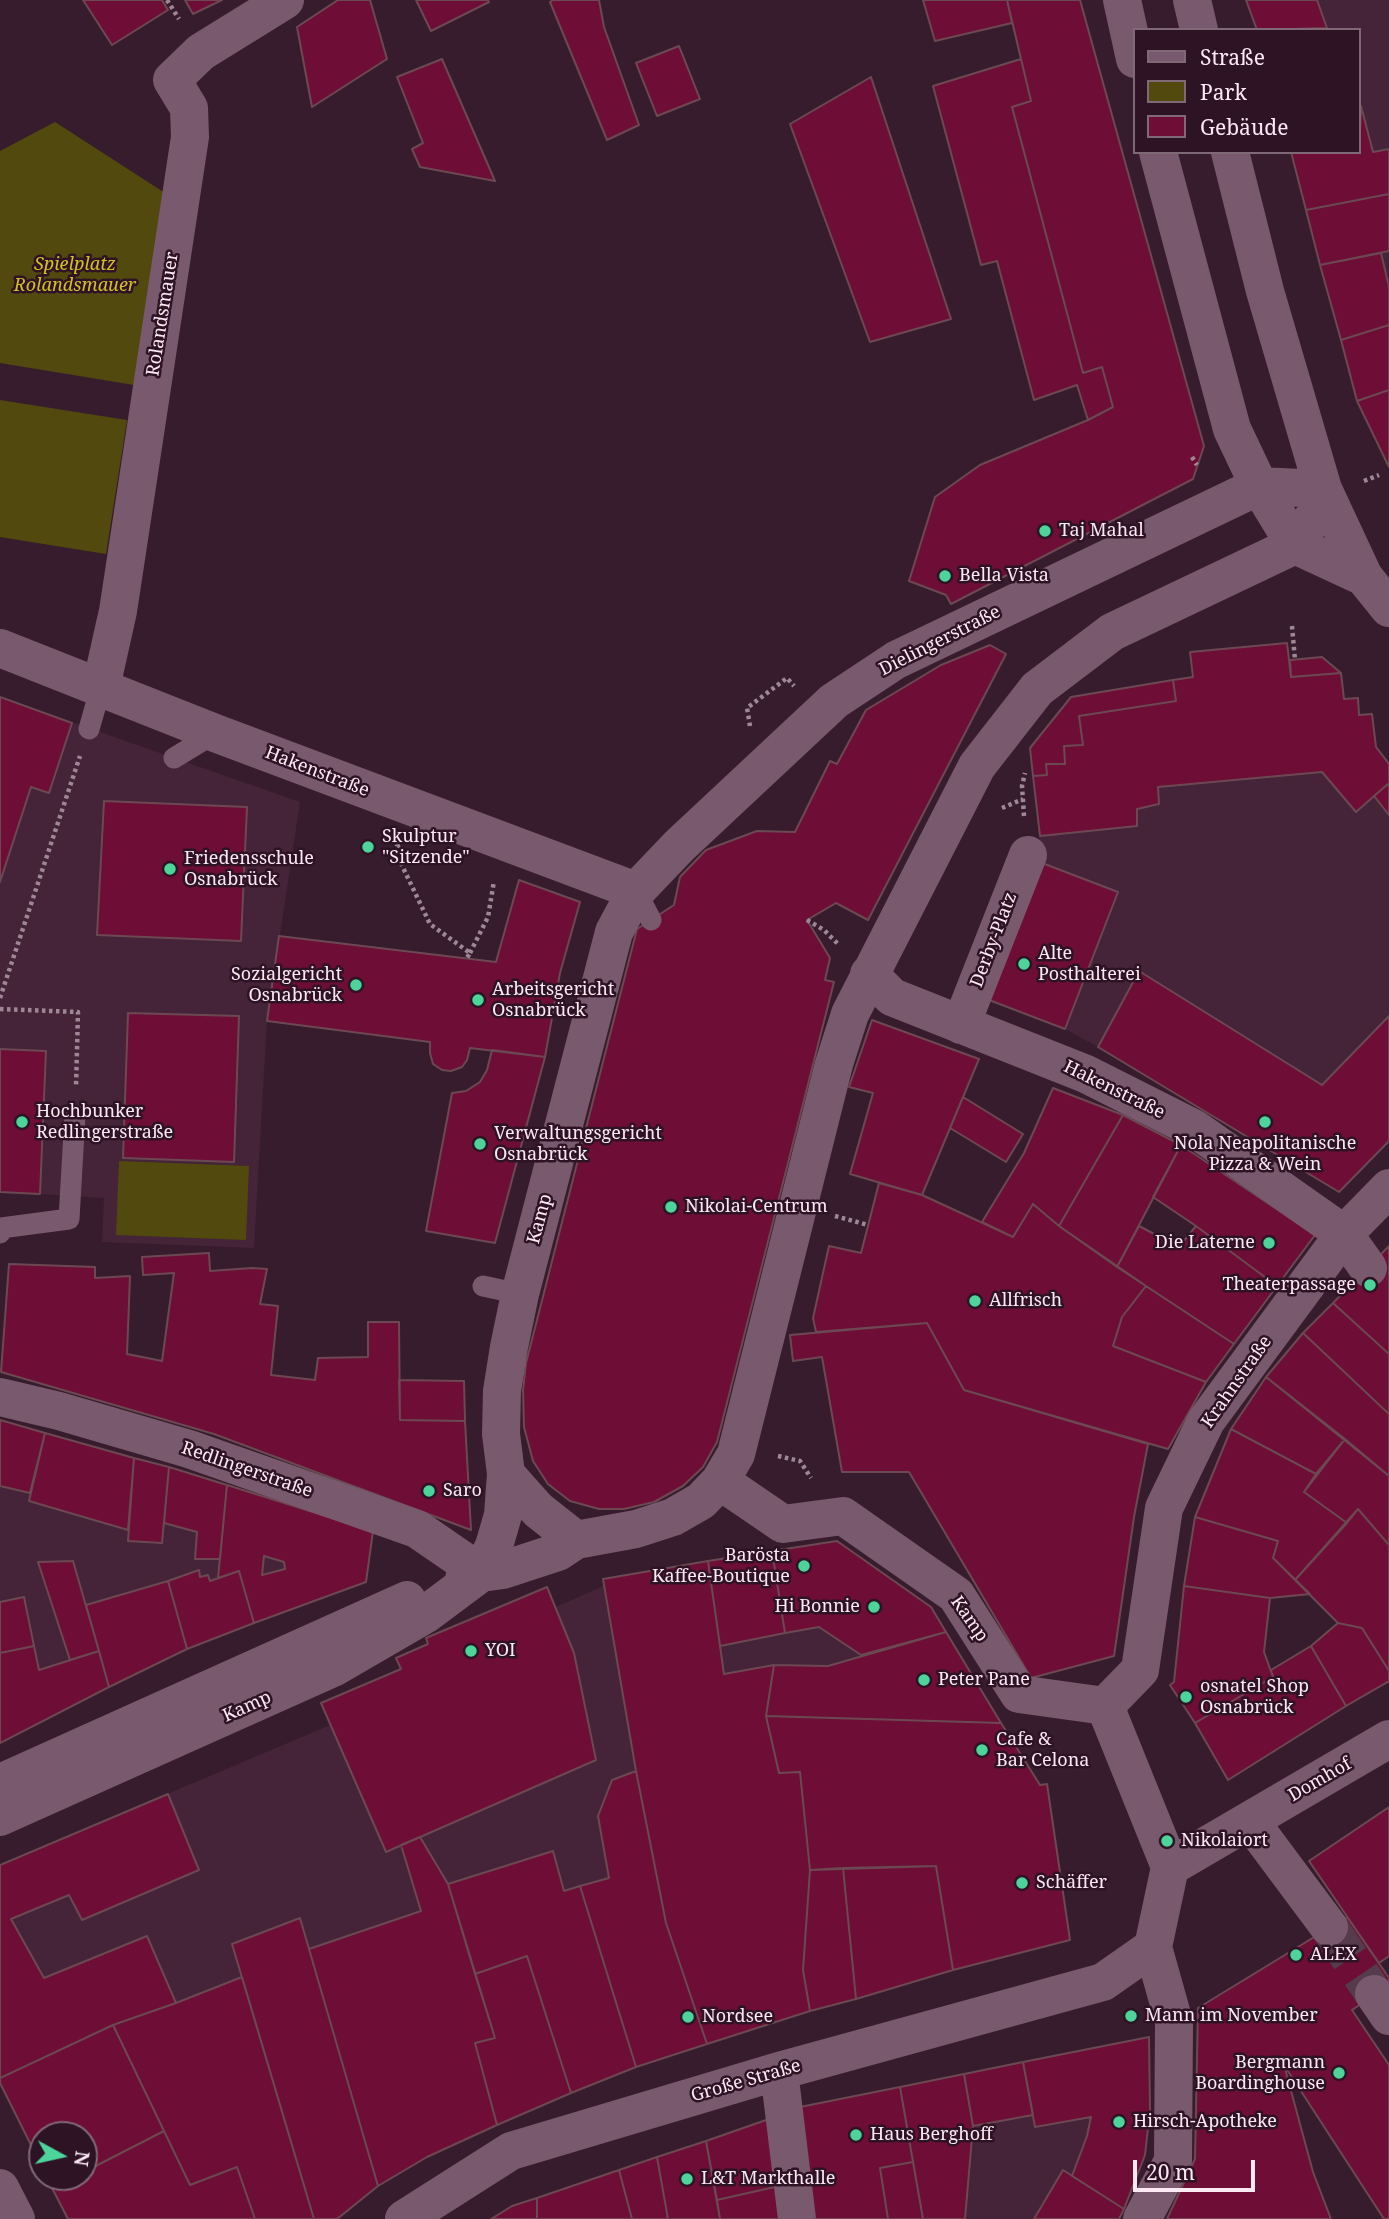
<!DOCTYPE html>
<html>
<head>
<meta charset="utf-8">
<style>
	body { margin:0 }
	#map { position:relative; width:1389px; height:2219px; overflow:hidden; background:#371c2d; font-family:"Noto Serif",serif }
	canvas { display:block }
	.legend { position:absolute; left:1133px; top:28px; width:228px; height:126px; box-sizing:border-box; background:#2d1324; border:2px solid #806977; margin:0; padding:9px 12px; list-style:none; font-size:21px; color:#fce9f4 }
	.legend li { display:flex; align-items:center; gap:14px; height:35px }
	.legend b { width:35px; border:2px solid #806977 }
	.north { position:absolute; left:28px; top:2121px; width:70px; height:70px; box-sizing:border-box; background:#2d1324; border:2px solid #806977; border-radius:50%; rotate:98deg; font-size:19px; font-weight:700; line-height:28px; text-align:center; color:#fce9f4 }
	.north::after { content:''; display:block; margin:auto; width:24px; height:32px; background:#4cd49b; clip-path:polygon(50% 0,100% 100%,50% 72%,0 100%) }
	.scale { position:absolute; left:1133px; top:2160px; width:122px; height:32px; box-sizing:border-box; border:4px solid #fce9f4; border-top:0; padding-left:9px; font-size:21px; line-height:24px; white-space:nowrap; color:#fce9f4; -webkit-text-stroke:5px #2d1324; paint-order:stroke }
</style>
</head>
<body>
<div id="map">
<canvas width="1389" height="2219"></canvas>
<ul class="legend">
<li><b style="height:9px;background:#79596d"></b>Straße</li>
<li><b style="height:19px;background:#51490e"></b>Park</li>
<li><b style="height:19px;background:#6e0d36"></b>Gebäude</li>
</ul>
<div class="north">N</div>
<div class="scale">20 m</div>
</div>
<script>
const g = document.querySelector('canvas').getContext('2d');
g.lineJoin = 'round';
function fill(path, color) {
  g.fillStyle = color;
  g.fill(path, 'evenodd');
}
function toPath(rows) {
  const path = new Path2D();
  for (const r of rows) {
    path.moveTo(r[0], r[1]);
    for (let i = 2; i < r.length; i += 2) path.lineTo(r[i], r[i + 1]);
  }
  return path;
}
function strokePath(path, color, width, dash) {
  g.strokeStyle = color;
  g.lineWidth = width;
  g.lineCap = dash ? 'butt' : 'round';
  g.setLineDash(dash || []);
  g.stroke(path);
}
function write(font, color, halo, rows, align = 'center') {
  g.font = font + ' "Noto Serif",serif';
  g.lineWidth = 5;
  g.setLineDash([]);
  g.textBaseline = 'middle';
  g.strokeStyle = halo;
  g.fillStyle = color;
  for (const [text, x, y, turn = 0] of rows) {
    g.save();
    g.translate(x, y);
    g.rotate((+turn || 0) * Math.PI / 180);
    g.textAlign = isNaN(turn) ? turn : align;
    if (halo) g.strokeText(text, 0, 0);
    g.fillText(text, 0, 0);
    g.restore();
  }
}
const built = toPath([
	[1246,0,1389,0,1389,467,1357,401,1291,152,1359,152,1359,30,1257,30],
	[1287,643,1292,677,1341,673,1344,698,1358,698,1359,715,1372,714,1376,747,1389,764,1389,1141,1339,1192,1098,1047,1065,1029,989,1000,1042,863,1033,776,1047,775,1175,691,1173,680,1192,676,1190,652],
	[0,697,300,802,267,1021,254,1248,102,1242,104,1198,40,1194,46,1052,0,1049],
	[0,1420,169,1467,373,1531,366,1582,187,1649,109,1687,0,1743],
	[708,1561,931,1607,1001,1723,1040,1784,1047,1784,1070,1940,953,1970,810,2011,636,2067,497,2125,427,2157,378,2186,337,2219,84,2177,84,2135,42,2135,42,2167,0,2083,0,1865,330,1725,321,1703,400,1669,396,1658,428,1644,426,1638,510,1602,547,1587,556,1607,603,1586,603,1579],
	[1149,2037,1150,2110,1145,2155,1119,2219,814,2219,800,2107]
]);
const green = toPath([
	[55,122,165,193,134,385,0,363,0,151],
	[0,400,127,420,106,554,0,537],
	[119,1161,249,1166,246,1240,116,1235]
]);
const building = toPath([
	[83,0,162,0,168,10,112,45,83,0],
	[185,0,222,0,193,14,185,0],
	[338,0,370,0,387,59,312,107,297,27,338,0],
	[416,0,488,0,489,2,431,31,416,0],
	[553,0,599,0,604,27,639,125,607,140,550,2,553,0],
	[923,0,1007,0,1012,23,935,41,923,0],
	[1007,0,1080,0,1204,446,1193,479,951,604,946,595,909,581,935,497,980,465,1088,420,1113,407,1102,367,1083,373,1012,107,1031,101,1007,0],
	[1246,0,1317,0,1327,28,1257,30,1246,0],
	[679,46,700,99,657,116,636,63,679,46],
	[442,59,495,181,420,167,412,149,423,143,397,77,442,59],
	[1021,59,1031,101,1012,107,1083,373,1102,367,1113,407,1088,420,1077,385,1034,400,997,261,981,265,933,86,1021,59],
	[871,77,951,319,870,342,790,124,871,77],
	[1361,106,1373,152,1389,149,1389,194,1306,210,1291,152,1359,152,1361,106],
	[1389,194,1389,251,1320,265,1306,210,1389,194],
	[1381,253,1389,287,1389,325,1341,340,1320,265,1381,253],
	[1389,325,1389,390,1357,401,1341,340,1389,325],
	[1389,390,1389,467,1357,401,1389,390],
	[1287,643,1291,677,1341,673,1344,699,1358,698,1359,715,1372,714,1376,747,1389,764,1389,783,1356,812,1322,772,1158,787,1159,804,1137,809,1137,826,1040,836,1033,776,1047,775,1046,764,1065,764,1064,746,1083,745,1079,716,1176,701,1173,680,1193,677,1190,652,1287,643],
	[990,645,1006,654,868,920,836,903,807,920,830,958,825,980,834,982,717,1442,703,1467,683,1486,654,1502,624,1509,599,1509,570,1501,548,1484,533,1461,524,1427,523,1391,526,1363,637,929,674,905,680,877,706,850,757,831,795,832,830,761,837,764,866,710,941,665,990,645],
	[1322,657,1341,673,1291,677,1290,660,1322,657],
	[1173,680,1176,701,1079,716,1083,745,1064,746,1065,764,1046,764,1047,775,1033,776,1030,748,1071,697,1173,680],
	[0,697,72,723,49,793,31,787,0,882,0,697],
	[1389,783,1389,815,1374,796,1389,783],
	[104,801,247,807,241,941,97,935,104,801],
	[1042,863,1118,892,1065,1029,989,1000,1042,863],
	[519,880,580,902,560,973,545,1057,470,1048,467,1060,462,1067,451,1071,442,1070,433,1064,430,1053,430,1042,267,1021,279,936,496,962,519,880],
	[1139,971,1322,1085,1389,1016,1389,1141,1339,1192,1098,1047,1139,971],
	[128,1013,239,1016,234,1162,123,1158,128,1013],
	[872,1020,979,1059,922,1195,850,1174,873,1093,849,1087,872,1020],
	[0,1049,46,1051,40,1194,0,1192,0,1049],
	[492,1050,545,1057,495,1243,426,1231,452,1093,466,1091,480,1082,487,1070,492,1050],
	[1053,1088,1123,1115,1059,1226,1033,1204,1013,1237,982,1222,1024,1153,1053,1088],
	[963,1097,1023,1134,1006,1162,950,1128,963,1097],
	[1123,1115,1181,1145,1117,1267,1059,1226,1123,1115],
	[1181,1145,1315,1235,1277,1286,1196,1226,1153,1197,1181,1145],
	[879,1183,922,1195,1013,1237,1033,1204,1059,1226,1146,1286,1122,1317,1113,1346,1206,1382,1168,1449,964,1390,927,1323,816,1332,813,1318,829,1246,861,1253,879,1183],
	[1139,1226,1179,1247,1196,1226,1277,1286,1234,1344,1117,1267,1139,1226],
	[1389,1246,1389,1354,1333,1303,1389,1246],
	[209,1253,210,1271,252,1268,267,1269,260,1304,278,1306,271,1375,315,1380,318,1358,368,1357,368,1322,399,1322,400,1420,465,1421,471,1530,214,1434,1,1372,9,1264,95,1267,95,1278,130,1276,127,1354,162,1361,174,1273,143,1275,142,1257,209,1253],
	[1146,1286,1234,1344,1206,1382,1113,1346,1122,1317,1146,1286],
	[1333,1303,1389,1354,1389,1414,1303,1333,1333,1303],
	[927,1323,964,1390,1148,1444,1134,1517,1114,1656,1031,1678,909,1472,842,1472,822,1357,793,1361,790,1335,927,1323],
	[1303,1333,1389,1414,1389,1476,1266,1377,1303,1333],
	[1266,1377,1345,1439,1316,1474,1231,1429,1266,1377],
	[399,1380,464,1381,465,1421,400,1420,399,1380],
	[0,1420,45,1433,30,1493,0,1486,0,1420],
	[1231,1429,1316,1474,1304,1492,1347,1523,1295,1580,1273,1558,1278,1541,1195,1517,1231,1429],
	[45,1433,134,1458,128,1530,29,1501,45,1433],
	[1345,1439,1389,1476,1389,1545,1358,1509,1347,1523,1304,1492,1345,1439],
	[134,1458,169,1467,162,1543,128,1541,134,1458],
	[169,1467,227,1485,220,1559,195,1559,197,1532,164,1523,169,1467],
	[227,1485,373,1531,366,1582,254,1623,239,1571,218,1578,227,1485],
	[264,1556,284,1562,285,1569,262,1575,264,1556],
	[1358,1509,1389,1545,1389,1671,1362,1628,1338,1623,1295,1580,1358,1509],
	[1195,1517,1278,1541,1273,1558,1310,1594,1270,1598,1184,1586,1195,1517],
	[837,1541,931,1607,946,1632,861,1655,819,1627,785,1633,772,1551,837,1541],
	[772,1551,785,1633,720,1646,708,1561,772,1551],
	[73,1561,99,1651,70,1660,38,1562,73,1561],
	[708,1561,724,1674,774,1665,766,1716,779,1773,800,1772,810,1870,803,1970,810,2011,707,2044,666,1923,636,1771,603,1579,708,1561],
	[199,1570,200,1577,208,1575,210,1581,239,1571,254,1623,187,1649,168,1581,199,1570],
	[168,1581,187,1649,109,1687,86,1605,168,1581],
	[1184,1586,1270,1598,1264,1652,1273,1677,1195,1723,1170,1685,1174,1682,1184,1586],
	[547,1587,574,1653,596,1760,386,1852,321,1703,401,1669,396,1658,428,1644,426,1638,547,1587],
	[24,1597,34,1646,0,1653,0,1602,24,1597],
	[1338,1623,1362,1628,1389,1671,1389,1681,1346,1706,1311,1646,1338,1623],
	[946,1632,1001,1723,766,1716,774,1665,828,1666,946,1632],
	[34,1646,39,1670,99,1651,109,1687,0,1743,0,1653,34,1646],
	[1311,1646,1346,1706,1228,1780,1195,1723,1273,1677,1271,1670,1311,1646],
	[766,1716,1001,1723,1040,1785,1047,1784,1070,1940,953,1970,936,1866,810,1870,800,1772,779,1773,766,1716],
	[636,1771,666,1923,707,2044,636,2067,580,1886,609,1878,598,1816,612,1780,636,1771],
	[168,1794,199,1870,82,1920,69,1895,11,1919,44,1978,147,1936,176,2003,113,2025,0,2078,0,1865,168,1794],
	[1389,1807,1389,1956,1379,1963,1309,1861,1389,1807],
	[420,1837,448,1884,495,2038,475,2043,497,2125,427,2157,378,2186,309,1949,421,1911,401,1845,420,1837],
	[553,1851,564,1891,580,1886,636,2067,571,2093,527,1956,475,1974,448,1884,553,1851],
	[936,1866,953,1970,856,1999,843,1868,936,1866],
	[843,1868,856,1999,810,2011,803,1970,810,1870,843,1868],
	[1347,1917,1389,1978,1389,1985,1352,2010,1389,2065,1389,2219,1384,2219,1284,2065,1313,2172,1331,2219,1167,2219,1195,2159,1198,2008,1347,1917],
	[300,1918,378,2186,337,2219,314,2219,232,1944,300,1918],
	[527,1956,571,2093,497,2125,475,2043,495,2038,475,1974,527,1956],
	[242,1977,314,2219,255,2219,237,2167,190,2185,113,2025,176,2003,242,1977],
	[113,2025,164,2131,84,2172,84,2135,42,2135,42,2167,0,2083,0,2078,113,2025],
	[1149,2037,1150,2110,1145,2155,1124,2209,1072,2176,1087,2136,1091,2117,1035,2127,1023,2062,1149,2037],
	[1023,2062,1033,2115,973,2126,964,2074,1023,2062],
	[964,2074,973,2126,965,2219,923,2219,900,2087,964,2074],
	[900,2087,913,2162,880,2168,888,2219,814,2219,800,2107,900,2087],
	[769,2119,779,2186,717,2200,706,2141,769,2119],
	[164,2131,190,2185,237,2167,255,2219,68,2219,52,2188,74,2177,84,2177,84,2172,164,2131],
	[706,2141,720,2219,668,2219,657,2157,706,2141],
	[657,2157,668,2219,632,2219,619,2170,657,2157],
	[913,2162,923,2219,888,2219,880,2168,913,2162],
	[619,2170,632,2219,537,2219,537,2198,619,2170],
	[1063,2170,1124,2209,1119,2219,1034,2219,1063,2170],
	[47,2177,74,2177,52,2188,47,2177],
	[779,2186,783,2219,720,2219,717,2200,779,2186],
	[537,2198,537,2219,491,2219,512,2206,537,2198]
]);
const streetTunnel = toPath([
	[1329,1927,1374,1994]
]);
const path = toPath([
	[167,0,179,19],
	[1192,457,1197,465],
	[1364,481,1379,475],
	[1292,626,1295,660],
	[750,726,747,708,787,678,794,686],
	[1002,808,1023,799],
	[1024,816,1022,786,1025,773],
	[400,845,397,846,396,853,430,924,470,953,467,958],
	[807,920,824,930,839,945],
	[470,953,488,917,494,881],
	[0,998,80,756],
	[0,1009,78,1012,76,1087],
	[835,1216,868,1225],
	[778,1456,800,1461,811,1478]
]);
const lane = toPath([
	[89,729,101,687],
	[174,758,215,733],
	[636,891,651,920],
	[0,1233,1,1228,69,1219,75,1115],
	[483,1286,520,1294]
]);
const street = toPath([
	[1122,0,1135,59],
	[1192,0,1199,30],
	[1158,152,1232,429,1259,486,1295,545,1364,577],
	[1230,152,1265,291,1323,489,1364,577,1389,608],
	[0,648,215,733,636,891],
	[101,687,118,611,190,137,189,108,172,80,201,52,285,0],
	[869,974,892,997,1086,1074,1195,1129,1344,1234,1368,1268],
	[961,1025,1028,855],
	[0,1397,59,1411,189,1449,417,1529,481,1573],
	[506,1474,538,1510,576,1540],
	[720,1481,783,1524,843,1516,956,1595,1019,1694,1105,1706,1170,1867,1153,1947,1174,2022,1173,2161,1142,2219],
	[464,1579,481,1573,503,1570,558,1552,576,1540,636,1529,673,1517,701,1501,720,1481,736,1454,834,1064,850,1014,977,766,1037,689,1112,632,1295,545,1326,498],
	[1105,1706,1140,1670,1164,1508,1206,1421,1344,1234,1389,1188],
	[0,1783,407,1600],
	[0,1817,333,1668,426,1614,481,1573,494,1546,503,1515,506,1474,501,1434,502,1391,509,1347,520,1294,614,932,636,891,679,846,834,701,896,660,1259,486,1323,489],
	[1250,1821,1329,1927],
	[1170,1867,1389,1739],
	[1374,1994,1389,2016],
	[779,2071,797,2219],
	[0,2188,16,2219],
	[404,2219,511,2151,779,2071,1103,1982,1153,1947]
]);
const markers = [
	[1045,531,7,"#4cd49b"],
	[945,576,7,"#4cd49b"],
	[368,847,7,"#4cd49b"],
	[170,869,7,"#4cd49b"],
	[1024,964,7,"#4cd49b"],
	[356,985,7,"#4cd49b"],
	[478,1000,7,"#4cd49b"],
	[22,1122,7,"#4cd49b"],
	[1265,1122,7,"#4cd49b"],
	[480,1144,7,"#4cd49b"],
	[671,1207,7,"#4cd49b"],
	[1269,1243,7,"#4cd49b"],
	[1370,1285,7,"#4cd49b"],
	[975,1301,7,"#4cd49b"],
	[429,1491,7,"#4cd49b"],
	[804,1566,7,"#4cd49b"],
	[874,1607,7,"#4cd49b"],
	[471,1651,7,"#4cd49b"],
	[924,1680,7,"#4cd49b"],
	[1186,1697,7,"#4cd49b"],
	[982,1750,7,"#4cd49b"],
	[1167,1841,7,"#4cd49b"],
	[1022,1883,7,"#4cd49b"],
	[1296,1955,7,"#4cd49b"],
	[1131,2016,7,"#4cd49b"],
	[688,2017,7,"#4cd49b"],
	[1339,2073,7,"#4cd49b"],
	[1119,2122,7,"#4cd49b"],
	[856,2135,7,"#4cd49b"],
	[687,2179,7,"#4cd49b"]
];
const parkNames = [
	["Spielplatz",75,265],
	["Rolandsmauer",75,286]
];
const streetNames = [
	["Rolandsmauer",163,314,-81],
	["Dielingerstraße",940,641,-27],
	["Hakenstraße",317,772,21],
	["Derby-Platz",994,940,-69],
	["Hakenstraße",1114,1090,26],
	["Kamp",540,1219,-75],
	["Krahnstraße",1237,1382,-55],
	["Redlingerstraße",247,1470,19],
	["Kamp",969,1619,55],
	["Kamp",247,1707,-24],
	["Domhof",1320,1780,-30],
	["Große Straße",746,2081,-16]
];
const poiNames = [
	["Taj Mahal",1059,531],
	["Bella Vista",959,576],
	["Skulptur",382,837],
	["\"Sitzende\"",382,858],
	["Friedensschule",184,859],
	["Osnabrück",184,880],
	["Alte",1038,954],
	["Posthalterei",1038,975],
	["Sozialgericht",342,975,"right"],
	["Osnabrück",342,996,"right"],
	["Arbeitsgericht",492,990],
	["Osnabrück",492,1011],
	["Hochbunker",36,1112],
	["Redlingerstraße",36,1133],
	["Verwaltungsgericht",494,1134],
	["Osnabrück",494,1155],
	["Nola Neapolitanische",1265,1144,"center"],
	["Pizza & Wein",1265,1165,"center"],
	["Nikolai-Centrum",685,1207],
	["Die Laterne",1255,1243,"right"],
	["Theaterpassage",1356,1285,"right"],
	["Allfrisch",989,1301],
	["Saro",443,1491],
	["Barösta",790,1556,"right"],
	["Kaffee-Boutique",790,1577,"right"],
	["Hi Bonnie",860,1607,"right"],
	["YOI",485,1651],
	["Peter Pane",938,1680],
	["osnatel Shop",1200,1687],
	["Osnabrück",1200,1708],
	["Cafe &",996,1740],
	["Bar Celona",996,1761],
	["Nikolaiort",1181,1841],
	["Schäffer",1036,1883],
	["ALEX",1310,1955],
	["Mann im November",1145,2016],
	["Nordsee",702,2017],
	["Bergmann",1325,2063,"right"],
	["Boardinghouse",1325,2084,"right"],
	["Hirsch-Apotheke",1133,2122],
	["Haus Berghoff",870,2135],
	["L&T Markthalle",701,2179]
];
fill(built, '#452339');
fill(green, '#51490e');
fill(building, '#6e0d36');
strokePath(building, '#6c4952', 2);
strokePath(streetTunnel, '#553b4b', 38, [38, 19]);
strokePath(path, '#9f8896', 4.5, [3.5, 3.5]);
strokePath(lane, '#79596d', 21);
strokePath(street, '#79596d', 38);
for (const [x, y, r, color] of markers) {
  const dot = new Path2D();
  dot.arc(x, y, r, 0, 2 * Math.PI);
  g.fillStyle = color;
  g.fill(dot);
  strokePath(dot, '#2d1324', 2.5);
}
write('italic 18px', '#d4c121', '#2d1324', parkNames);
write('18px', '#fce9f4', '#2d1324', streetNames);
write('18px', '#fce9f4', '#2d1324', poiNames, 'left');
</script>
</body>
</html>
